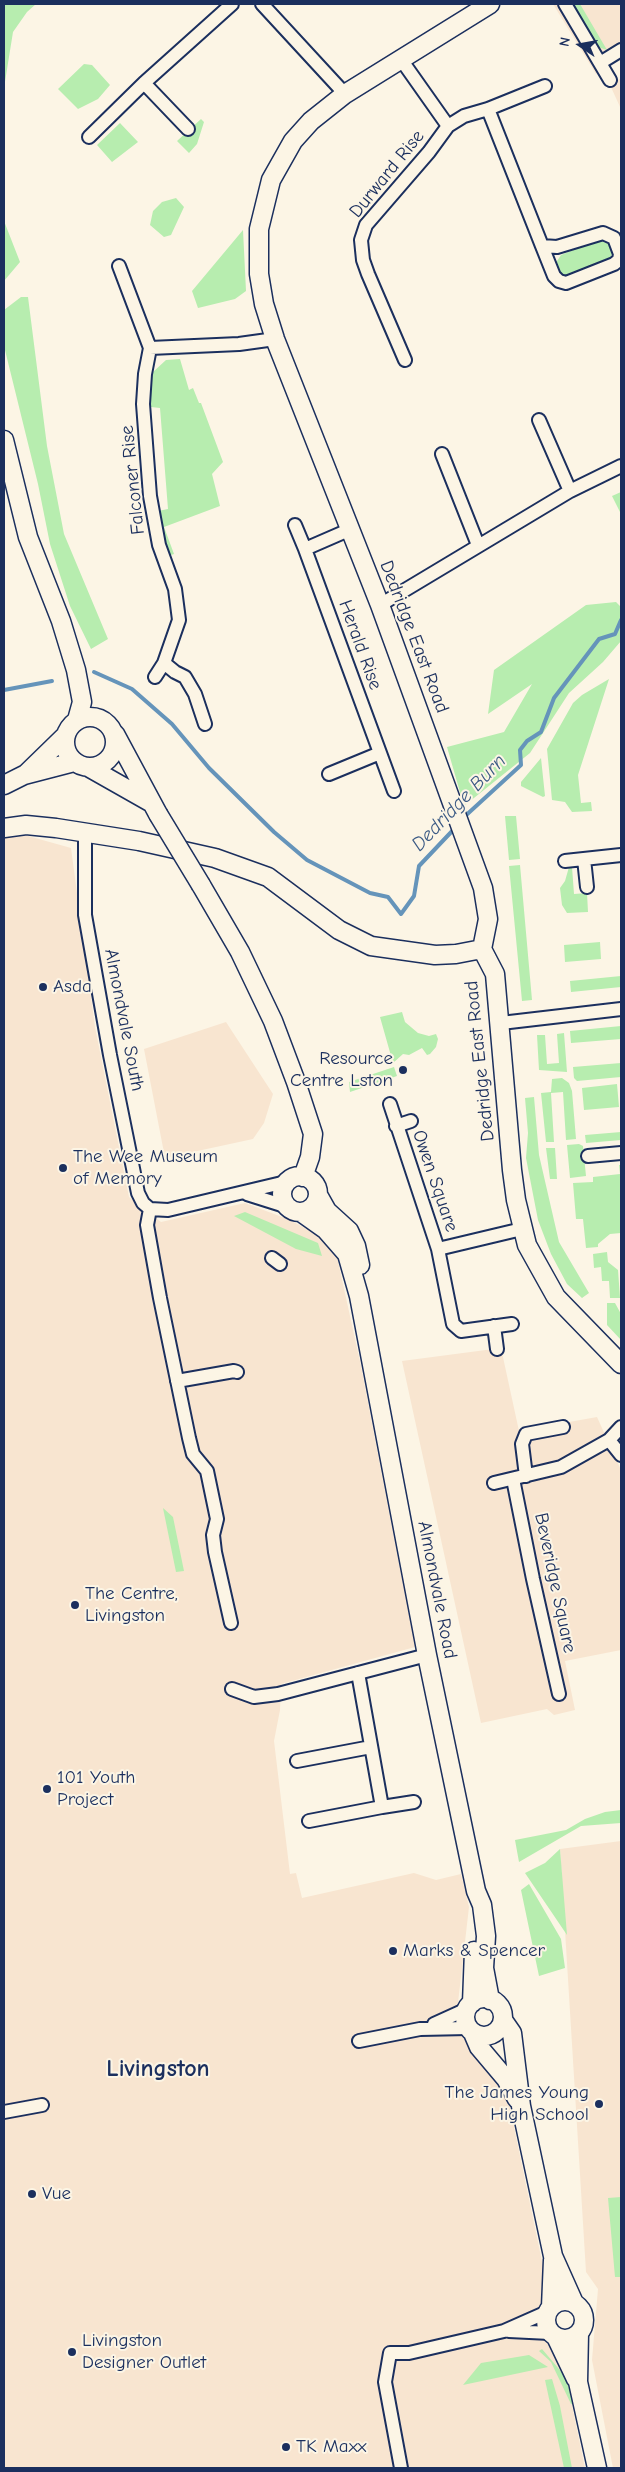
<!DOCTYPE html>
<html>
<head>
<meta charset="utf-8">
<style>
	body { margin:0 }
	#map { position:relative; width:625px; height:2472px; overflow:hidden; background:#fcf5e5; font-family:"Comic Neue",sans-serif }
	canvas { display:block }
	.frame { position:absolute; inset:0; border:5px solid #1b2f5e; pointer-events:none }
	.north { position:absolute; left:555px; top:20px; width:50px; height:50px; -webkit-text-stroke:4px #fcf5e5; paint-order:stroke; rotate:282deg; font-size:14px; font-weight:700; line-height:20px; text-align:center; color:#1b2f5e }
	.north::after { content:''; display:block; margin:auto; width:18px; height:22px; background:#1b2f5e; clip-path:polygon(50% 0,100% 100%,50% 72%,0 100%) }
</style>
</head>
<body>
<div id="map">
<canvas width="625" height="2472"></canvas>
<div class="frame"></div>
<div class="north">N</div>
</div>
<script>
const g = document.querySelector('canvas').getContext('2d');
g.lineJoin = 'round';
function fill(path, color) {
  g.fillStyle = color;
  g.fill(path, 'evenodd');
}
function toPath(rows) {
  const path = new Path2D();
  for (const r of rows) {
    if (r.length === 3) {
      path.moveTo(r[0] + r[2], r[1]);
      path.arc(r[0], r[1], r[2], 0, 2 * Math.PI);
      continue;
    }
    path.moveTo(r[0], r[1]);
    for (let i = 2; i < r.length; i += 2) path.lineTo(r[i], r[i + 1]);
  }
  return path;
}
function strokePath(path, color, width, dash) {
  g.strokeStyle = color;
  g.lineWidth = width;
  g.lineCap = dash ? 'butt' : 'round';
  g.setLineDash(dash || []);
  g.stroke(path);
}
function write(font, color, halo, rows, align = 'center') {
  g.font = font + ' "Comic Neue",sans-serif';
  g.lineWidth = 4;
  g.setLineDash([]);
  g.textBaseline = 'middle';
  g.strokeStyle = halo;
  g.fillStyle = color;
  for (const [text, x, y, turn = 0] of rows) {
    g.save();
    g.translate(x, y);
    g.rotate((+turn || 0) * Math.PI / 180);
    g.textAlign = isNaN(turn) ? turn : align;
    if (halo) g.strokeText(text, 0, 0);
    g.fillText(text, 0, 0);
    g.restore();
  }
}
const built = toPath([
	[553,4,621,4,621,59,596,74],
	[621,78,621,109,610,85],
	[21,834,71,848,95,1027,129,1197,161,1222,245,1203,290,1220,321,1237,337,1257,361,1366,415,1647,281,1684,280,1710,274,1741,290,1874,296,1873,302,1898,414,1873,436,1880,461,1874,469,1907,456,2020,509,2103,585,2468,4,2468,4,836],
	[226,1022,273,1094,264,1123,253,1139,165,1158,144,1049],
	[501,1348,519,1431,597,1417,621,1470,621,1650,565,1661,575,1710,554,1715,547,1709,481,1723,402,1361],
	[621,1841,621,2468,613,2468,592,2360,598,2289,586,2272,560,1849]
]);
const green = toPath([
	[4,4,36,4,27,12,13,32,4,88],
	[572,4,580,4,607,50,598,47],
	[84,64,92,65,110,85,98,99,78,109,58,89],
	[201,119,204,122,197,144,189,153,177,141],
	[120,123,138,142,112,162,97,145],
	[176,198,184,207,171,235,164,237,150,225,153,211,162,202],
	[4,221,20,262,4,281],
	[243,230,246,291,235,299,198,308,192,291],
	[598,240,609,244,612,254,610,259,570,276,560,274,555,264,561,255],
	[21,297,28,297,47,446,64,534,108,639,91,649,70,606,50,544,38,484,4,346,4,310],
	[180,359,189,390,193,388,199,403,201,403,223,462,212,474,220,506,164,527,174,554,168,556,158,511,168,509,160,408,151,407,149,386,153,372,166,360],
	[621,492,621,514,612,496],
	[616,602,621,607,621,641,603,662,569,693,530,753,464,806,447,747,504,732,532,684,488,714,494,670,586,605],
	[609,679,578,775,581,803,591,802,592,811,572,812,565,802,552,800,547,749,573,703,582,695],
	[541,758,545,796,543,797,521,786,521,782],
	[505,816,516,816,520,859,509,860],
	[520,865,532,1000,522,1001,509,866],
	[569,867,572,867,574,894,587,893,588,912,567,913,562,905,560,888,565,881],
	[600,942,601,959,565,962,564,945],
	[621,976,621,987,571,992,570,981],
	[402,1012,405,1022,418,1033,429,1036,436,1034,438,1039,436,1047,430,1054,427,1055,422,1048,409,1055,403,1054,393,1063,380,1017],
	[621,1026,621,1039,571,1043,570,1031],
	[564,1033,567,1072,539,1070,537,1035,545,1035,547,1064,559,1063,557,1034],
	[621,1063,621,1077,577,1081,574,1078,573,1067],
	[394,1067,397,1076,350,1092,349,1082],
	[562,1078,569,1083,572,1091,576,1139,566,1140,563,1092,551,1093,554,1142,546,1142,541,1093,551,1092,552,1079],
	[617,1084,619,1107,584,1110,582,1088],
	[534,1097,539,1155,559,1242,589,1293,582,1298,567,1284,551,1254,538,1220,526,1158,528,1133,525,1098],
	[621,1132,621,1140,586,1143,585,1135],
	[579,1144,583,1146,586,1176,570,1178,567,1145],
	[546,1148,555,1148,557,1179,550,1179],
	[619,1165,621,1165,621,1233,610,1234,598,1244,598,1247,586,1248,583,1219,576,1219,573,1183,593,1182,593,1177,620,1174],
	[245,1212,318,1243,322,1256,296,1249,234,1216],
	[607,1252,608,1262,618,1270,620,1298,610,1298,609,1281,602,1281,601,1267,594,1268,593,1254],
	[607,1303,615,1303,621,1314,621,1340,607,1325],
	[163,1508,173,1517,184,1571,176,1572],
	[621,1810,621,1823,581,1826,519,1862,515,1840,566,1830,585,1819,605,1812],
	[560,1849,567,1935,525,1873,545,1863],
	[529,1884,561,1939,565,1968,539,1976,521,1890],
	[621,2197,621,2277,615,2277,608,2198],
	[542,2349,564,2375,575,2405,571,2404,551,2362,539,2351],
	[529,2355,548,2367,463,2385,481,2363],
	[552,2379,560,2406,572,2468,564,2468,545,2380]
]);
const stream = toPath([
	[94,672,132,689,172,724,209,768,274,832,307,860,370,893,388,897,401,914,414,896,419,866,455,828],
	[4,690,52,681],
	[463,818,521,765,520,750,527,741,541,732,554,698,599,639,615,634,621,620]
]);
const street = toPath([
	[262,4,345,94],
	[565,4,610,80],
	[400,58,448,126,464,116,488,109,545,86],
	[600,63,621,50],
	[144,83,188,129],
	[488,109,542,246,557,247,603,233,614,238,620,254,619,260,614,264,566,283,559,281,554,276,542,246],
	[89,137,144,83,232,4],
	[119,266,150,348],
	[405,360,368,274,363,260,361,240,366,225,429,152,448,126],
	[539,420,570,491],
	[442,454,478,545],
	[295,525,305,549],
	[351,529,305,549,394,791],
	[380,605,570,491,621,466],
	[164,663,175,672,185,677,195,694,205,724],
	[155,677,164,663,179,620,175,589,159,545,150,496,143,404,145,374,150,348,239,344,275,339],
	[329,774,380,753],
	[85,833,85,915,110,1055,138,1193,143,1203,150,1209,168,1210,286,1182],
	[584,859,587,887],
	[565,861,621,855],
	[501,1023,621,1009],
	[390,1104,438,1249,453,1324,461,1331,512,1324],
	[396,1126,411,1121],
	[588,1156,621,1153],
	[247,1194,285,1206],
	[150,1209,147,1225,160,1298,189,1438,193,1454,207,1471,217,1519,213,1535,215,1552,231,1623],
	[438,1249,522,1229],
	[272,1258,280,1264],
	[494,1326,497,1349],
	[177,1381,234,1371,237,1372],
	[609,1440,621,1455],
	[526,1476,522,1444,526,1434,563,1427],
	[513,1479,533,1579,559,1694],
	[494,1483,561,1467,609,1440,621,1427],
	[232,1689,254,1697,278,1694,427,1655],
	[297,1761,371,1747],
	[382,1807,414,1802],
	[309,1821,382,1807,358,1673],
	[434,2024,467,2009],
	[359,2041,420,2029,468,2028],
	[4,2112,42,2105],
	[509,2331,550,2333],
	[401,2468,385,2382,390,2353,409,2353,504,2331,547,2312]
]);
const secondary = toPath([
	[490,4,345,94,311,121,293,141,271,180,259,229,259,274,264,304,275,339,380,605,483,888,488,919,482,949,495,974,512,1170,516,1200,527,1245,556,1297,621,1364],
	[4,440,28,537,61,621,76,670,82,702,77,720],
	[90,742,25],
	[115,734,158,814],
	[90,768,150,802],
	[27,773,65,736],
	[4,785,24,775,74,762],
	[4,828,26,825,56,828,139,841,215,858,268,877,339,930,371,946,435,955,456,954,482,949],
	[201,885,240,952,273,1021,296,1082,313,1134,310,1157,303,1177],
	[300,1194,18],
	[318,1195,327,1211,349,1231,356,1246,360,1265],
	[302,1213,326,1230,347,1254,359,1296,427,1655,476,1891,482,1905,486,1936,484,1968,490,2000],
	[484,2017,19],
	[472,2003,474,1951],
	[503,2020,512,2033,521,2106,553,2256,574,2303],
	[473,2033,479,2047,506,2079,517,2099],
	[565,2320,19],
	[551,2307,553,2260],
	[579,2333,578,2382,597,2468],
	[556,2337,576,2379]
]);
const secondaryBridge = toPath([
	[158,814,201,885]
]);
const markers = [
	[43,987,5,"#1b2f5e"],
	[403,1070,5,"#1b2f5e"],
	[63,1168,5,"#1b2f5e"],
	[75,1605,5,"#1b2f5e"],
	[47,1789,5,"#1b2f5e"],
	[393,1951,5,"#1b2f5e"],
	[599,2104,5,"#1b2f5e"],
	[32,2194,5,"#1b2f5e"],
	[72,2352,5,"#1b2f5e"],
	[286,2447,5,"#1b2f5e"]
];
const streetNames = [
	["Durward Rise",387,174,-51],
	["Falconer Rise",133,480,-96],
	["Dedridge East Road",414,637,69],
	["Herald Rise",360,645,70],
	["Almondvale South",124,1020,79],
	["Dedridge East Road",480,1061,-96],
	["Owen Square",435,1181,71],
	["Beveridge Square",555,1583,78],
	["Almondvale Road",437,1590,79]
];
const poiNames = [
	["Asda",53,987],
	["Resource",393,1059,"right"],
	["Centre Lston",393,1081,"right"],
	["The Wee Museum",73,1157],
	["of Memory",73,1179],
	["The Centre,",85,1594],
	["Livingston",85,1616],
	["101 Youth",57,1778],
	["Project",57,1800],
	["Marks & Spencer",403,1951],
	["The James Young",589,2093,"right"],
	["High School",589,2115,"right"],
	["Vue",42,2194],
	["Livingston",82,2341],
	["Designer Outlet",82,2363],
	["TK Maxx",296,2447]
];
const waterNames = [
	["Dedridge Burn",459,803,-46]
];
const districtNames = [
	["Livingston",158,2069]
];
fill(built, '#f8e5d0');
fill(green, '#b7edaf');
strokePath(stream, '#6594ba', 4);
strokePath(street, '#1b2f5e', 16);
strokePath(secondary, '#1b2f5e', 21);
strokePath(street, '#fcf5e5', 12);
strokePath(secondary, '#fcf5e5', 18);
strokePath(secondaryBridge, '#1b2f5e', 21, []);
strokePath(secondaryBridge, '#fcf5e5', 18);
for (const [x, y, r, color] of markers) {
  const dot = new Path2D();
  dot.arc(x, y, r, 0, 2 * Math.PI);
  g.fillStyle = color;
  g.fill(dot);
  strokePath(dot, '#fcf5e5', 2);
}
write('19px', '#1b2f5e', '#fcf5e5', streetNames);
write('19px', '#1b2f5e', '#fcf5e5', poiNames, 'left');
write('italic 20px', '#3a5984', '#fcf5e5', waterNames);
write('bold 24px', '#1b2f5e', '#fcf5e5', districtNames);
</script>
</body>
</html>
